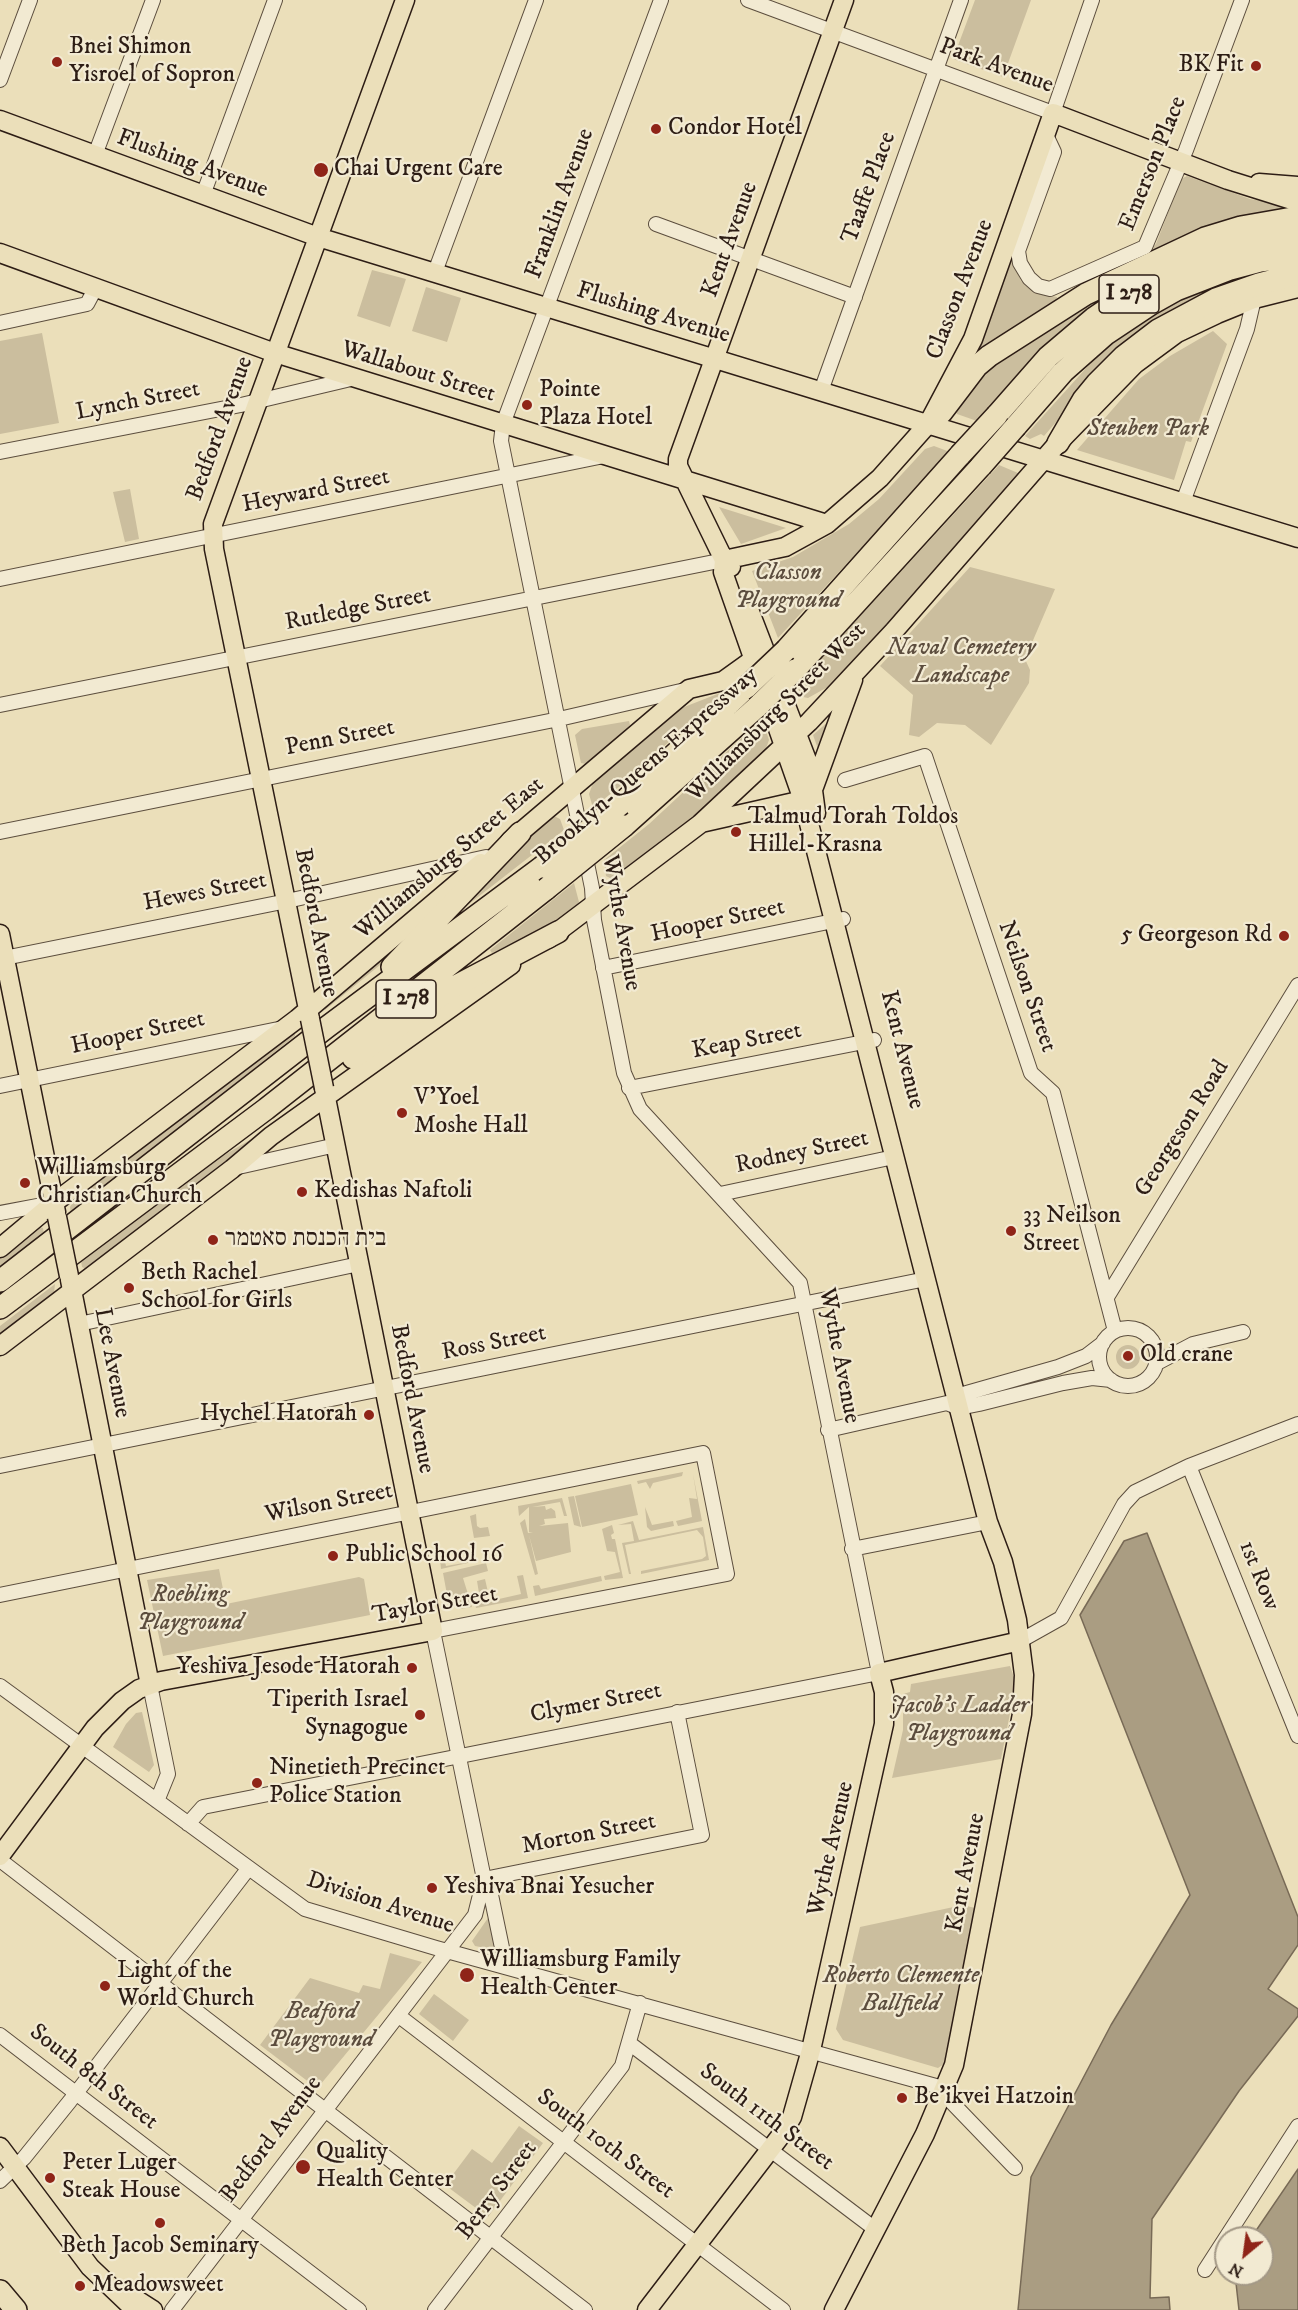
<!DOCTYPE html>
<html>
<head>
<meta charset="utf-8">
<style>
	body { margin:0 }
	#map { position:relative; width:1298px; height:2310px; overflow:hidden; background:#ebdfba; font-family:"IM FELL DW Pica",serif }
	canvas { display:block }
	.north { position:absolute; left:1214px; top:2226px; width:60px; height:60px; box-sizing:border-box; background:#f2ead2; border:2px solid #a39886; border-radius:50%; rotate:209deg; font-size:16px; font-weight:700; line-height:24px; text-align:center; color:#2d1d15 }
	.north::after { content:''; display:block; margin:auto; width:21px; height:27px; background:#8f2418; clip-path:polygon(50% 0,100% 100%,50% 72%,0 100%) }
</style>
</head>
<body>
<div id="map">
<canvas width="1298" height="2310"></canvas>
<div class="north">N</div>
</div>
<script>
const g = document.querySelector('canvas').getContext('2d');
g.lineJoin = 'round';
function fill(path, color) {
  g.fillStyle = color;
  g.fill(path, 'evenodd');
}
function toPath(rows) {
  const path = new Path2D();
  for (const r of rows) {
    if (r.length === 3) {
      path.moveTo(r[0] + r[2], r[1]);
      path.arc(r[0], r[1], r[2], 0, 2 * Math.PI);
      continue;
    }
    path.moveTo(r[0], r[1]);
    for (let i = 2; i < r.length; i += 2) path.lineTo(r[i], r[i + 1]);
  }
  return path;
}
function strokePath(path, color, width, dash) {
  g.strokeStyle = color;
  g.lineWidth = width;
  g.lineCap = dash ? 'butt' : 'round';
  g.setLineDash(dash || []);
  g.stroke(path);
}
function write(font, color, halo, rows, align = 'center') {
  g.font = font + ' "IM FELL DW Pica","Frank Ruhl Libre",serif';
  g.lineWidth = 4.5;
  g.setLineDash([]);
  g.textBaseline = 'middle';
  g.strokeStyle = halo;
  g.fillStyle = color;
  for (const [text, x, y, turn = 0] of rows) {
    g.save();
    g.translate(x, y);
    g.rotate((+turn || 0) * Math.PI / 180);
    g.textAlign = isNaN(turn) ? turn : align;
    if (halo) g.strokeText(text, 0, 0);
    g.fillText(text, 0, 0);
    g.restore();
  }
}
const green = toPath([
	[975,0,1031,0,1003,77,953,59],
	[1187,176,1250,199,1298,207,1270,211,1216,226,1137,260,1156,244,1181,179],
	[1011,258,1021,281,1035,293,1057,297,1056,304,982,349,979,345],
	[372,270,406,279,390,327,357,316],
	[1249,276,1250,279,1088,385,1044,436,1041,434,1030,439,1025,436,1097,356,1129,330,1165,307,1210,288],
	[426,287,461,298,447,342,412,331],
	[1115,289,1049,342,977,421,957,414,955,409,998,354],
	[1213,331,1227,344,1191,442,1186,441,1174,480,1077,450,1139,379,1170,356],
	[42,333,59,423,0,434,0,341],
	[934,446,950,452,778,638,752,571,793,557,849,524,879,499,925,449],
	[999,465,1018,473,1018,480,835,683,808,698,803,697,796,686],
	[130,489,139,539,125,542,113,492],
	[719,507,786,528,741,544],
	[970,567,1055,589,1025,659,1030,670,1029,683,991,745,965,725,937,723,919,737,909,735,913,695,880,666],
	[725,691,619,787,593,808,589,794,593,783,674,711],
	[762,719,769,740,764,754,678,831,621,876,612,879,606,876,604,860,649,824],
	[831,719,822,750,818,749,813,735],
	[629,721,630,725,586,764,581,763,575,735,582,729],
	[554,816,560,819,564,830,460,911,509,854,546,820],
	[574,883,579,902,573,911,545,928,492,953,490,950],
	[434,913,413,938,325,1010,325,1007],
	[295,1031,295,1036,71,1214,70,1207,73,1202],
	[274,1126,86,1269,82,1267,81,1261,219,1158],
	[40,1227,43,1228,44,1234,0,1267,0,1257],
	[55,1284,54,1293,0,1334,0,1326],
	[1128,1357,12],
	[683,1472,682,1476,653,1483,650,1489,646,1482,638,1484,637,1481],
	[693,1474,702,1521,678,1526,676,1521,692,1517,689,1498,697,1499],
	[631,1484,638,1515,582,1527,575,1496],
	[574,1496,581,1527,574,1525,568,1497],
	[562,1498,567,1516,564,1516,560,1502,532,1507,545,1506,546,1510,551,1508,555,1511,556,1518,544,1519,545,1524,539,1526,568,1523,571,1552,536,1561,529,1535,538,1574,535,1575,520,1523,525,1519,528,1533,533,1532,529,1532,529,1507,519,1516,518,1506],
	[645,1507,652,1525,673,1521,674,1526,651,1531,647,1527],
	[476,1514,477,1526,480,1528,488,1527,490,1536,474,1538,470,1516],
	[633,1521,639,1540,703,1527,709,1560,641,1574,641,1571,702,1559,706,1556,703,1537,697,1530,625,1545,631,1574,629,1574,622,1543,634,1541,631,1524,618,1525],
	[612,1525,614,1533,611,1535,612,1539,615,1539,623,1578,605,1580,604,1576,620,1572,615,1552,607,1551,602,1529],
	[439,1548,442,1548,446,1566,481,1560,441,1569],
	[486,1563,488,1571,463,1578,472,1607,460,1609,459,1605,448,1600,443,1573],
	[219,1569,226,1604,359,1577,364,1579,370,1615,163,1656,147,1580],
	[523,1575,528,1598,476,1608,473,1594,479,1593,477,1581,485,1579,490,1601,521,1594,517,1576],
	[601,1576,602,1581,535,1596,533,1586,539,1585,541,1589],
	[1010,1666,1016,1683,1001,1759,892,1778,903,1730,903,1694,910,1692,911,1684],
	[142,1712,154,1765,149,1772,113,1747,126,1724,136,1713],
	[963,1905,975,1908,944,2064,938,2068,843,2040,836,2029,860,1927],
	[488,1918,491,1919,497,1950,475,1946,472,1941],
	[390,1953,422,1962,320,2085,314,2086,260,2045,310,1978,359,1993,363,1985,380,1989],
	[434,1994,469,2020,453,2041,419,2014],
	[519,2126,543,2143,488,2217,445,2185,472,2149,492,2163]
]);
const water = toPath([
	[1147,1533,1298,1917,1298,1945,1268,1989,1298,2009,1298,2016,1239,2091,1152,2219,1150,2298,1169,2297,1170,2310,1018,2310,1031,2177,1111,2025,1190,1895,1080,1615,1124,1541,1147,1533],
	[1298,2169,1298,2310,1239,2310,1235,2274,1262,2274,1262,2238,1251,2238,1298,2169]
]);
const minor = toPath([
	[748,0,1053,113,1092,0],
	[0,80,30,0],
	[1045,133,1054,152,1018,251,1020,263,1029,278,1038,286,1050,289,1145,247,1186,150,1242,0],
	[95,155,153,0],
	[203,195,275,0],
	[656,224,855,297],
	[435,272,536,0],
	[0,323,87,304,95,289],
	[821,391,961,0],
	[0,452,241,405,355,378],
	[1183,502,1247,329,1254,299],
	[0,579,604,456],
	[0,705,724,560],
	[845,780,925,756,1031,1073,1053,1093,1115,1331],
	[0,832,559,719,685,690],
	[0,959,287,901,486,857],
	[603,968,843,919],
	[0,1086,283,1028],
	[629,1088,874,1040],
	[234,1168,336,1145],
	[720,1194,894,1157],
	[0,1213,53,1203],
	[1107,1297,1298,985],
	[79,1324,359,1264],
	[1128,1357,29],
	[1157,1363,1193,1344,1243,1332],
	[956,1396,1058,1367,1086,1356,1103,1343],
	[828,1430,947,1403,959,1408,979,1404,1063,1383,1092,1378,1111,1380],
	[0,1466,926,1279],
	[1189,1466,1298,1736],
	[852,1549,988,1522],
	[0,1595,703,1453,727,1574,433,1631,484,1879,490,1890,506,1967],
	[1020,1641,1061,1618,1124,1504,1135,1492,1189,1466,1298,1424],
	[150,1685,168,1774,157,1801],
	[0,1686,305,1909,436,1948,936,2086,1015,2168],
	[188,1824,203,1807,879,1673,800,1283,640,1109,624,1073,594,920,592,888,501,441,503,424,661,0],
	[0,1860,585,2310],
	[484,1879,702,1835,677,1712],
	[399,2016,783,2310],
	[0,2035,359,2310],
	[629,2043,875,2229],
	[0,2181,24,2158,70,2101,248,1869],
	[1205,2270,1298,2126],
	[172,2310,475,1915,484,1879],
	[435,2310,622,2066,640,2003]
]);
const major = toPath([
	[0,120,318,237,1298,538],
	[1259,183,1298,186],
	[0,253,275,353,827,524],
	[724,560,723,572,803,800,988,1522,1003,1562,1017,1620,1024,1675,1022,1714,954,2065,925,2134,834,2310],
	[724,560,785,547,827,524,880,478,928,424,973,339,1053,113,1228,180,1298,202],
	[731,567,724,560,678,466,678,459,844,0],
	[750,612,810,768,816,813],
	[814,787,853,680],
	[701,823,803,800],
	[510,841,689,689,723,681,762,653],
	[0,934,56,1212],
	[548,939,700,824,809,722,894,631,1058,443,1135,364,1177,333,1217,314,1254,299,1298,288],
	[310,1019,214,549,213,524,405,0],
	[0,1248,55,1202,297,1019,481,863],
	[70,1280,150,1685],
	[0,1346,232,1169,271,1136,511,965],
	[0,1856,95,1728,122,1701,139,1689,161,1681,433,1631,324,1088],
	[0,2147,90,2267,135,2310],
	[128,2294,153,2310],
	[647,2310,782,2134,792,2117,811,2050,884,1724,884,1692,879,1673,1020,1641]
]);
const highway = toPath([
	[997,415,1048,357,1094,318,1140,287,1167,272,1225,250,1298,236],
	[928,424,942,412,977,366,989,356,1086,294,1205,238,1241,227,1298,217],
	[1016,426,1063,372,1106,334,1151,304,1176,290,1230,269,1260,261,1298,256],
	[1058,443,1083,400,1097,383,1124,356,1158,330,1216,299,1259,284,1298,274],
	[786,650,960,455],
	[795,670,981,466],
	[621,804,746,688],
	[624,826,757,707],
	[392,967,520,833],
	[353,1058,452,988,558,932],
	[0,1281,327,1027,542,867],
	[0,1308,266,1109,546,889],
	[0,2291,16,2310]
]);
const majorBridge = toPath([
	[310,1019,324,1088],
	[57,1217,69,1276]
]);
const highwayBridge = toPath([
	[960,455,997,415],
	[981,466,1016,426],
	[746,688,786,650],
	[757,707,795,670],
	[542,867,621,804],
	[546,889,624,826]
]);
const markers = [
	[57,62,6,"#8f2418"],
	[1256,66,6,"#8f2418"],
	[656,129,6,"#8f2418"],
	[321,170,8,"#8f2418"],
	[527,405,6,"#8f2418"],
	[736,832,6,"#8f2418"],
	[1284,936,6,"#8f2418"],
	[402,1113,6,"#8f2418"],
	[25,1183,6,"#8f2418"],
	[302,1192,6,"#8f2418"],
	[1011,1231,6,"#8f2418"],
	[213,1240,6,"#8f2418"],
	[129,1288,6,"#8f2418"],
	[1128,1356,6,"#8f2418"],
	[369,1415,6,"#8f2418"],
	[333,1556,6,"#8f2418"],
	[412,1668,6,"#8f2418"],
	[420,1715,6,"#8f2418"],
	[257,1783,6,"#8f2418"],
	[432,1888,6,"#8f2418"],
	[467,1975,8,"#8f2418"],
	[105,1986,6,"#8f2418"],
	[902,2098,6,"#8f2418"],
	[303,2167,8,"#8f2418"],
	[50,2178,6,"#8f2418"],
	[160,2223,6,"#8f2418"],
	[80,2286,6,"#8f2418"]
];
const shields = [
	[1129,294,60],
	[406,999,60]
];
const shieldNames = [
	["I 278",1129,294],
	["I 278",406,999]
];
const poiNames = [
	["Bnei Shimon",69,48],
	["Yisroel of Sopron",69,76],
	["BK Fit",1244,66,"right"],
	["Condor Hotel",668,129],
	["Chai Urgent Care",334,170],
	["Pointe",539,391],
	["Plaza Hotel",539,419],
	["Talmud Torah Toldos",748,818],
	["Hillel-Krasna",748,846],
	["5 Georgeson Rd",1272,936,"right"],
	["V'Yoel",414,1099],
	["Moshe Hall",414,1127],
	["Williamsburg",37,1169],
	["Christian Church",37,1197],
	["Kedishas Naftoli",314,1192],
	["33 Neilson",1023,1217],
	["Street",1023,1245],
	["בית הכנסת סאטמר",225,1240],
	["Beth Rachel",141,1274],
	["School for Girls",141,1302],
	["Old crane",1140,1356],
	["Hychel Hatorah",357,1415,"right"],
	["Public School 16",345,1556],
	["Yeshiva Jesode Hatorah",400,1668,"right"],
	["Tiperith Israel",408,1701,"right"],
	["Synagogue",408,1729,"right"],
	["Ninetieth Precinct",269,1769],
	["Police Station",269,1797],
	["Yeshiva Bnai Yesucher",444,1888],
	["Williamsburg Family",480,1961],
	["Health Center",480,1989],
	["Light of the",117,1972],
	["World Church",117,2000],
	["Be'ikvei Hatzoin",914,2098],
	["Quality",316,2153],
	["Health Center",316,2181],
	["Peter Luger",62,2164],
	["Steak House",62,2192],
	["Beth Jacob Seminary",160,2247,"center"],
	["Meadowsweet",92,2286]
];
const streetNames = [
	["Park Avenue",996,67,20],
	["Emerson Place",1154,164,-68],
	["Flushing Avenue",192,165,20],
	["Taaffe Place",870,188,-70],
	["Franklin Avenue",561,204,-70],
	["Kent Avenue",731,240,-70],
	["Classon Avenue",961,290,-69],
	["Flushing Avenue",653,314,17],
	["Wallabout Street",418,373,17],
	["Lynch Street",138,402,-11],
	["Bedford Avenue",221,429,-70],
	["Heyward Street",316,492,-11],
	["Rutledge Street",358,610,-11],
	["Williamsburg Street West",777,713,-45],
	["Penn Street",340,739,-11],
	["Brooklyn-Queens Expressway",647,767,-41],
	["Williamsburg Street East",450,859,-40],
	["Hewes Street",205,893,-11],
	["Hooper Street",718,922,-12],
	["Bedford Avenue",315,923,79],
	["Wythe Avenue",620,923,80],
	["Neilson Street",1026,987,71],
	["Hooper Street",138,1034,-12],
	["Keap Street",747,1042,-11],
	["Kent Avenue",901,1050,76],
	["Georgeson Road",1183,1129,-58],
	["Rodney Street",802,1153,-12],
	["Ross Street",494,1344,-11],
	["Wythe Avenue",838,1356,79],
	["Lee Avenue",111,1363,79],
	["Bedford Avenue",411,1399,79],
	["Wilson Street",329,1504,-11],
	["1st Row",1258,1576,68],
	["Taylor Street",435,1606,-10],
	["Clymer Street",596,1704,-11],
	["Morton Street",589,1835,-11],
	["Wythe Avenue",832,1849,-77],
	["Kent Avenue",967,1873,-79],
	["Division Avenue",380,1904,18],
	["South 8th Street",93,2078,38],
	["South 11th Street",766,2118,37],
	["Bedford Avenue",272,2140,-53],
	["South 10th Street",605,2145,37],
	["Berry Street",498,2191,-53]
];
const parkNames = [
	["Steuben Park",1148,430],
	["Classon",788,574],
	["Playground",788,602],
	["Naval Cemetery",961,649],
	["Landscape",961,677],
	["Roebling",190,1596],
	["Playground",190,1624],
	["Jacob's Ladder",959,1707],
	["Playground",959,1735],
	["Roberto Clemente",901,1977],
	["Ballfield",901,2005],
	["Bedford",321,2013],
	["Playground",321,2041]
];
fill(green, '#cbbe9e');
fill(water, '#aa9d82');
strokePath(water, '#786a56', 1.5);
strokePath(minor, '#5c4e3e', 16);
strokePath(major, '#2d1d15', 21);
strokePath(highway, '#2d1d15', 24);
strokePath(minor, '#f2ead2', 14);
strokePath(major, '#ebdfba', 18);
strokePath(highway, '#ebdfba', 21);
strokePath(majorBridge, '#2d1d15', 21, []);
strokePath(highwayBridge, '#2d1d15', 24, []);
strokePath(majorBridge, '#ebdfba', 18);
strokePath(highwayBridge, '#ebdfba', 21);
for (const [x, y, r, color] of markers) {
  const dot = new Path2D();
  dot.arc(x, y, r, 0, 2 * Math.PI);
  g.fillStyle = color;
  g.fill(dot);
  strokePath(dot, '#f2ead2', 2);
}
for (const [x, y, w] of shields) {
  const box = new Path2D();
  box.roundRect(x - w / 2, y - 19, w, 38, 4.5);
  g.fillStyle = '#f2ead2';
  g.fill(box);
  strokePath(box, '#2d1d15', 1.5);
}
write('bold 22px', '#2d1d15', null, shieldNames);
write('24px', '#2d1d15', '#f2ead2', poiNames, 'left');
write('24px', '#2d1d15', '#f2ead2', streetNames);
write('italic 24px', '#5c4d3e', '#f2ead2', parkNames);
</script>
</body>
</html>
